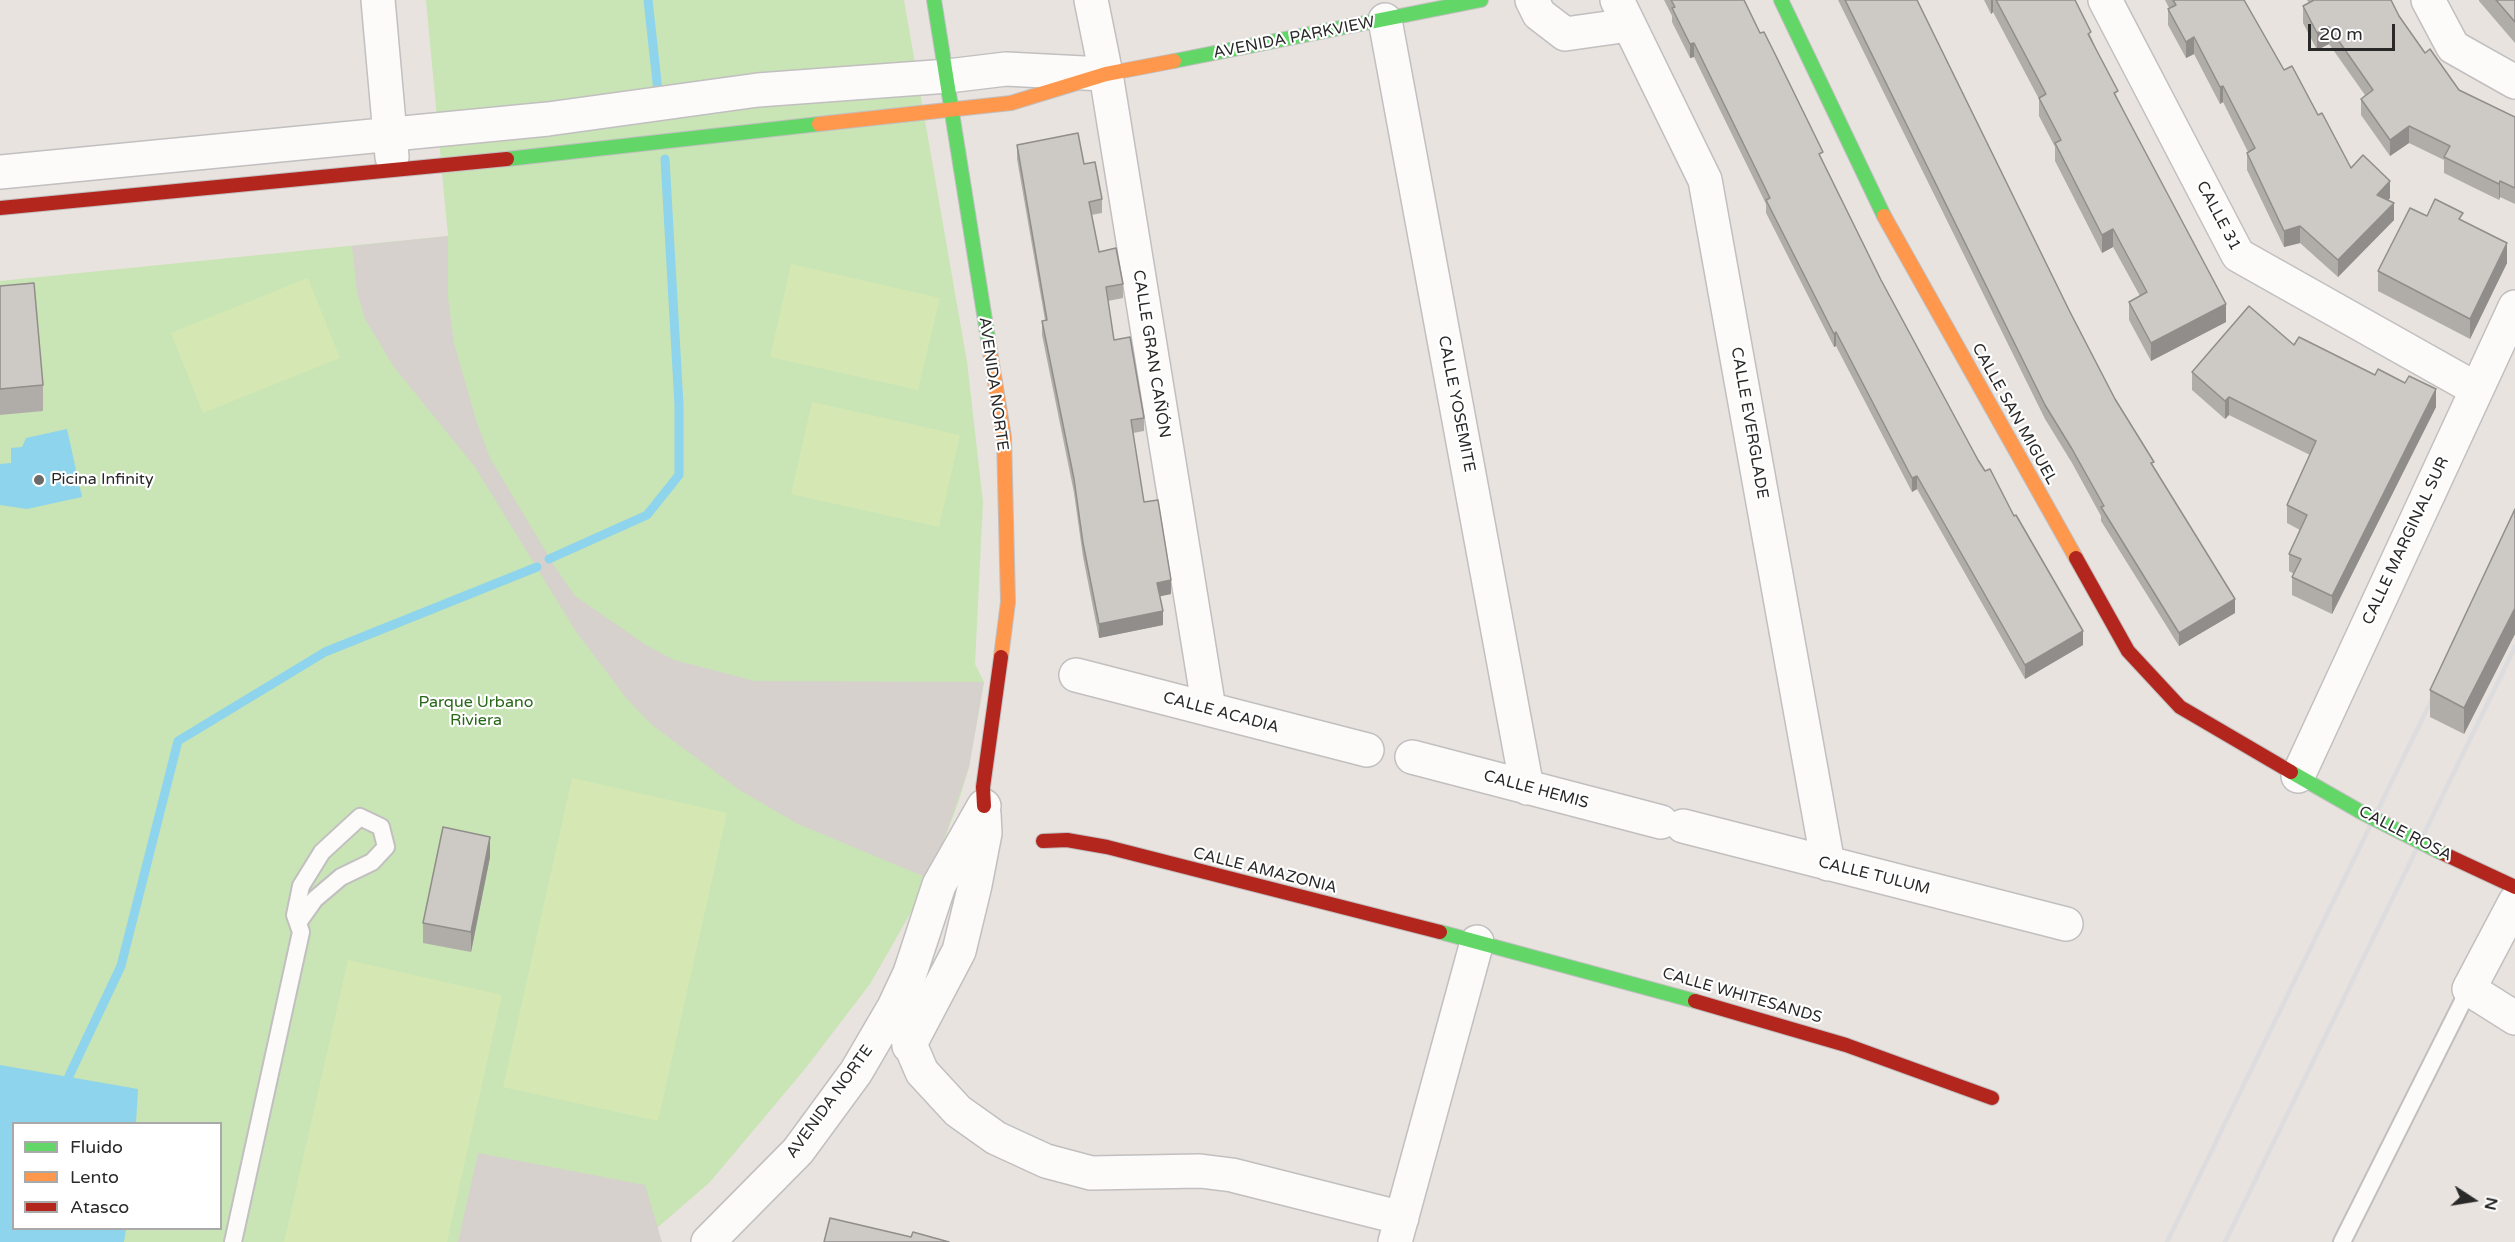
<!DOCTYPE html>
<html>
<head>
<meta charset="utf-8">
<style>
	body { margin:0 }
	#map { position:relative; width:2515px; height:1242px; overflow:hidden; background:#e8e3de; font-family:"Varela Round",sans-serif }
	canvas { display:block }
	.legend { position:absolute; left:12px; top:1122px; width:210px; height:108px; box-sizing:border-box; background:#fff; border:2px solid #a9a9a9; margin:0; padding:8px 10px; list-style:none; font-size:18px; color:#292929 }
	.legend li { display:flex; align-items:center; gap:12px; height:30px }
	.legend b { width:30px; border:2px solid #a9a9a9 }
	.north { position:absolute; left:2443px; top:1170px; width:60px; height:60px; -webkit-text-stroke:4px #fff; paint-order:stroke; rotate:102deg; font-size:16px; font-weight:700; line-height:24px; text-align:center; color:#292929 }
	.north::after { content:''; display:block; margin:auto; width:21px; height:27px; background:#292929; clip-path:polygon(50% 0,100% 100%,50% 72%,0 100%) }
	.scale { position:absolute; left:2308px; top:24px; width:87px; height:27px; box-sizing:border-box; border:3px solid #292929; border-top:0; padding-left:8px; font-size:18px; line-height:21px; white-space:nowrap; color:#292929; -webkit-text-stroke:4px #fff; paint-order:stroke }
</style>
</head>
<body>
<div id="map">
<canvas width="2515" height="1242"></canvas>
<ul class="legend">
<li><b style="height:8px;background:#63d668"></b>Fluido</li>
<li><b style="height:8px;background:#ff974d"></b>Lento</li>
<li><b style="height:8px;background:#b3261e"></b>Atasco</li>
</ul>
<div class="north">N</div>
<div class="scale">20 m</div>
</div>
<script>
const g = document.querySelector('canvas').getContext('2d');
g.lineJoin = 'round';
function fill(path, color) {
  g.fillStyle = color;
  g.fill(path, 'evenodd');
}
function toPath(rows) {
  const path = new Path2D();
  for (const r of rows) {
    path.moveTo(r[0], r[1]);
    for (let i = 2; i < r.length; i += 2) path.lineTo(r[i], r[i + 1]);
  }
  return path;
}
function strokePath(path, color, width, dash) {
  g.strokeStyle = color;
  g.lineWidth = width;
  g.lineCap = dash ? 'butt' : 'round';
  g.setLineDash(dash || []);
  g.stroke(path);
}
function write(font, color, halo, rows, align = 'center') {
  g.font = font + ' "Varela Round",sans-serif';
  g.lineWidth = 4.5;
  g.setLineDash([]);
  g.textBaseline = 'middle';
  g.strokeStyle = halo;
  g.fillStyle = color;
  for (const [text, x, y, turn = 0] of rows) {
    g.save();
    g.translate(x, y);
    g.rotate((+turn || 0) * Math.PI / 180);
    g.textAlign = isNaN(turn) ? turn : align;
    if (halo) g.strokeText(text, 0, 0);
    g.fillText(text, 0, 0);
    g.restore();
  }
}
const green = toPath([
	[426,0,904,0,967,362,983,502,975,664,984,682,969,767,959,800,930,879,870,984,805,1069,710,1182,641,1242,0,1242,0,281,448,236],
	[14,1124,220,1124,220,1228,14,1228]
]);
const pitch = toPath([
	[791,264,940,298,918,390,770,357],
	[308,278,340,358,203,413,171,333],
	[812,402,960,435,939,527,791,494],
	[572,778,727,813,658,1121,503,1087],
	[348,960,502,995,447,1242,284,1242]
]);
const plaza = toPath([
	[448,236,448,297,454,343,476,420,490,458,555,567,575,596,646,645,674,660,755,681,984,682,969,767,930,879,798,824,741,791,652,725,627,699,575,630,475,467,394,367,365,319,357,292,352,246],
	[478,1153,645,1185,662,1242,458,1242]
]);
const water = toPath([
	[67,429,82,497,27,509,0,505,0,464,11,463,11,448,22,447,26,438],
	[0,1065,138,1089,136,1123,14,1124,14,1228,126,1229,124,1242,0,1242]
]);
const stream = toPath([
	[648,0,658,91],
	[549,559,647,515,679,475,679,405,665,159],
	[69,1076,121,966,178,741,325,652,537,567]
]);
const lane = toPath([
	[233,1242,301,932,295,915,301,886,322,852,360,817,381,827,386,847,372,862,341,877,315,899,298,923],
	[2342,1242,2469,989]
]);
const street = toPath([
	[378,0,392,157],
	[1091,0,1106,74,1209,709],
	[1532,0,1539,14,1565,34,1629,25],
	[1617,0,1705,180,1828,864],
	[2105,0,2238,255,2476,389],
	[2428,0,2453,47,2515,82],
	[1385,20,1527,788],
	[0,172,548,119,758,90,948,76,1006,69,1103,74],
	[1076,675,1367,750],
	[1412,757,1661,822],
	[2298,776,2515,307],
	[1683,826,2066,924],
	[2515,902,2469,989,2515,1018],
	[894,1007,922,1072,958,1111,996,1138,1046,1161,1091,1173,1200,1171,1232,1175,1402,1218],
	[909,1046,959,951,975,885,985,833,984,814],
	[708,1242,798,1151,856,1072,894,1007,910,973,939,885,984,806],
	[1395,1242,1477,942]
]);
const fast = toPath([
	[934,0,989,345],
	[1781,0,1884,216],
	[1174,61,1481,0],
	[507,159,819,124],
	[2291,772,2361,812],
	[1440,932,1695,1001]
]);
const slow = toPath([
	[819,124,1011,103,1106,74,1174,61],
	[1884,216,2076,558],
	[989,345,1004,437,1008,602,1001,657]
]);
const jam = toPath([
	[0,208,507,159],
	[2076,558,2128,651,2180,707,2291,772],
	[984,806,983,787,1001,657],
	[1043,841,1067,840,1107,847,1440,932],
	[2440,852,2515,887],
	[1695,1001,1846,1045,1992,1098]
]);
const rail = toPath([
	[2167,1242,2437,689],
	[2225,1242,2515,647]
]);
const fastBridge = toPath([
	[2361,812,2440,852]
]);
const wall = toPath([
	[1664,0,1744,0,1881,280,1978,460,2014,516,2083,645,2025,679,1917,489,1912,492,1836,346,1834,347,1766,213,1766,204,1694,57,1690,58,1672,22,1672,16],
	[1838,0,1917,0,2070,312,2115,399,2235,613,2179,646,2101,521,2101,516,2072,463,2045,419],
	[1984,0,2075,0,2118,99,2226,322,2151,361,2129,320,2129,302,2140,296,2113,247,2102,253,2055,161,2055,147,2039,116,2039,99,1993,12,1991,14],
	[2165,0,2244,0,2284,70,2318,115,2351,168,2390,198,2388,200,2394,220,2338,277,2300,243,2284,247,2247,170,2247,153,2248,152,2223,102,2220,104,2194,54,2186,58,2168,25,2168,9,2169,8],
	[2307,0,2391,0,2399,16,2425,53,2459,90,2515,117,2515,204,2500,197,2499,200,2444,173,2444,160,2409,143,2390,156,2361,115,2361,99,2365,95,2329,44,2317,50,2303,23,2303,6,2309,3],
	[2479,0,2515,0,2515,43,2479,1],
	[1017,145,1084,164,1102,199,1102,213,1091,215,1099,252,1123,284,1123,298,1108,301,1114,340,1144,418,1144,431,1133,433,1144,502,1171,594,1160,596,1163,625,1099,638,1083,557,1074,493,1042,335,1042,321,1045,320,1017,159],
	[2427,216,2463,221,2507,263,2470,339,2378,291,2378,271],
	[0,286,43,385,43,411,0,415],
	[2294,345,2436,407,2332,614,2292,595,2292,577,2294,574,2289,571,2289,554,2300,530,2287,523,2287,505,2310,455,2229,415,2225,419,2192,390,2192,372],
	[2515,509,2515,634,2464,734,2430,717,2430,690],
	[490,857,471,952,423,943,423,923]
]);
const shadedWall = toPath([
	[1991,0,1993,0,1993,12,1991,14],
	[2329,27,2329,44,2317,50,2317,33],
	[2194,37,2194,54,2186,58,2186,42],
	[1694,43,1694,57,1690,58,1690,44],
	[2223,86,2223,102,2220,104,2220,87],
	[2409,126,2409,143,2390,156,2390,140],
	[2390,181,2390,198,2377,212,2377,195],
	[2500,181,2500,197,2499,200,2499,184],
	[2394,203,2394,220,2338,277,2338,260],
	[2300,226,2300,243,2284,247,2284,231],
	[2113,229,2113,247,2102,253,2102,235],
	[2507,243,2507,263,2470,339,2470,319],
	[2226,304,2226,322,2151,361,2151,343],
	[1836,332,1836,346,1834,347,1834,334],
	[2436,389,2436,407,2332,614,2332,596],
	[2229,397,2229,415,2225,419,2225,401],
	[1917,476,1917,489,1912,492,1912,478],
	[1171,580,1171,594,1157,597,1157,583],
	[2235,599,2235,613,2179,646,2179,633],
	[2515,608,2515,634,2464,734,2464,708],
	[1163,611,1163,625,1099,638,1099,624],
	[2083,631,2083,645,2025,679,2025,665],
	[490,837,490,857,471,952,471,932]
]);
const building = toPath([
	[1671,0,1744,0,1760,33,1764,32,1776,56,1823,152,1819,154,1881,280,1978,460,1985,471,1990,469,2014,516,2016,515,2083,631,2025,665,1917,476,1912,478,1836,332,1834,334,1766,200,1770,198,1694,43,1690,44,1672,8,1675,7,1671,0],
	[1845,0,1917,0,2070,312,2115,399,2154,462,2151,463,2235,599,2179,633,2101,507,2104,506,2072,449,2045,405,1845,0],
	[1996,0,2075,0,2091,32,2088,34,2118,91,2114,93,2226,304,2151,343,2129,302,2147,292,2113,229,2102,235,2055,143,2061,140,2039,98,2046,94,1996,0],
	[2173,0,2244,0,2284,70,2292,66,2318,115,2322,113,2351,168,2363,155,2390,181,2377,195,2394,203,2338,260,2300,226,2284,231,2247,153,2255,148,2223,86,2220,87,2194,37,2186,42,2168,9,2176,5,2173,0],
	[2314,0,2391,0,2399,16,2425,53,2430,49,2459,90,2515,117,2515,188,2500,181,2499,184,2444,157,2450,146,2409,126,2390,140,2361,99,2373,90,2329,27,2317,33,2303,6,2314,0],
	[2496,0,2515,0,2515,22,2496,0],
	[1078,133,1084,164,1095,162,1102,199,1089,202,1099,252,1116,248,1123,284,1106,287,1114,340,1130,337,1144,418,1131,420,1144,502,1158,500,1171,580,1157,583,1163,611,1099,624,1083,543,1074,479,1042,321,1047,320,1017,145,1078,133],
	[2435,199,2463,213,2459,219,2507,243,2470,319,2378,271,2410,208,2427,216,2435,199],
	[34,283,43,385,0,389,0,286,34,283],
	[2249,306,2294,345,2299,337,2375,375,2378,369,2405,383,2409,376,2436,389,2332,596,2292,577,2301,559,2289,554,2307,515,2287,505,2316,441,2229,397,2225,401,2192,372,2249,306],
	[2515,509,2515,608,2464,708,2430,690,2515,509],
	[443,827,490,837,471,932,423,923,443,827],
	[830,1218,911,1237,913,1232,949,1242,824,1242,830,1218]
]);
const markers = [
	[39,480,6,"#6c6a68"]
];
const streetNames = [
	["AVENIDA PARKVIEW",1294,38,-11],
	["CALLE 31",2218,216,62],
	["CALLE GRAN CAÑÓN",1151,354,81],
	["AVENIDA NORTE",993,384,82],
	["CALLE YOSEMITE",1456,404,79],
	["CALLE SAN MIGUEL",2014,414,61],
	["CALLE EVERGLADE",1749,423,80],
	["CALLE MARGINAL SUR",2406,541,-65],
	["CALLE ACADIA",1221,713,15],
	["CALLE HEMIS",1536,790,15],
	["CALLE ROSA",2405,834,27],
	["CALLE AMAZONIA",1265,871,14],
	["CALLE TULUM",1874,876,14],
	["CALLE WHITESANDS",1742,996,16],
	["AVENIDA NORTE",830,1102,-54]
];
const poiNames = [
	["Picina Infinity",51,480]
];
const parkNames = [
	["Parque Urbano",476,703],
	["Riviera",476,721]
];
fill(green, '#c9e4b5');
fill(pitch, '#d5e8b3');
fill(plaza, '#d6d1cd');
fill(water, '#8ed4ec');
strokePath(stream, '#8ed4ec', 9);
strokePath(lane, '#c1bfc0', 20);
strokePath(street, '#c1bfc0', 36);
strokePath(fast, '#c1bfc0', 16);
strokePath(slow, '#c1bfc0', 16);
strokePath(jam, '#c1bfc0', 16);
strokePath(lane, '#fcfbfa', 16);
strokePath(street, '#fcfbfa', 33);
strokePath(fast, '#63d668', 14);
strokePath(slow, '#ff974d', 14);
strokePath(jam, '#b3261e', 14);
strokePath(rail, '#dddcde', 4.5);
strokePath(fastBridge, '#c1bfc0', 16, []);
strokePath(fastBridge, '#63d668', 14);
fill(wall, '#b0ada9');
fill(shadedWall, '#908d8a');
fill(building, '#cdc9c5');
strokePath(building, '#908d8a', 1.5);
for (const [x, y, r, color] of markers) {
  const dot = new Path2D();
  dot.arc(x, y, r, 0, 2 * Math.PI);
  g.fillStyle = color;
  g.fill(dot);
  strokePath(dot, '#fff', 2);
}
write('16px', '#292929', '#fff', streetNames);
write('16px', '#292929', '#fff', poiNames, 'left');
write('16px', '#286717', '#fff', parkNames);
</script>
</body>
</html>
